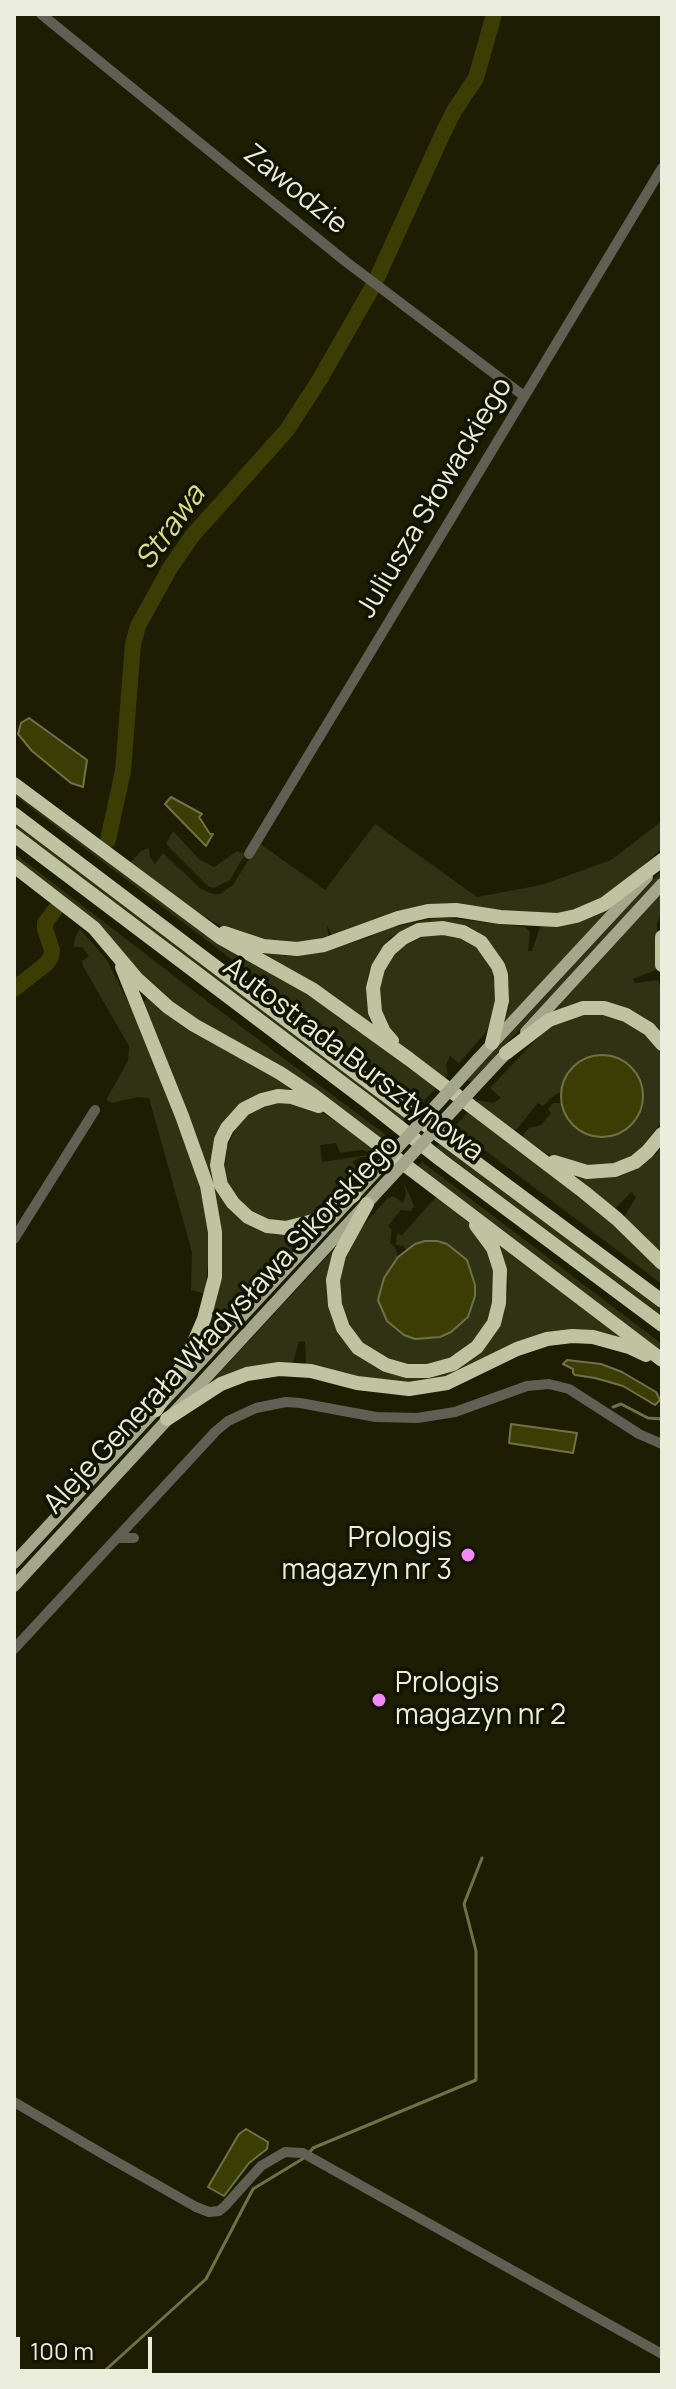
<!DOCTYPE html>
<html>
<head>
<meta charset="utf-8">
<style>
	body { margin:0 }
	#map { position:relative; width:676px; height:2389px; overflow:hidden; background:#1c1d02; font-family:Manrope,sans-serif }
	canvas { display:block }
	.frame { position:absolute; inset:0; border:16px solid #eceedd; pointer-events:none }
	.scale { position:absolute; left:16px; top:2337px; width:136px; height:36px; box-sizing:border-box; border:4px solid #eceedd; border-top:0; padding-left:10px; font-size:24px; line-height:28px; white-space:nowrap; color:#eceedd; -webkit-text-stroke:6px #131400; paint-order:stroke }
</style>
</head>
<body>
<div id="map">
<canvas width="676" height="2389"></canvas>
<div class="frame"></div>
<div class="scale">100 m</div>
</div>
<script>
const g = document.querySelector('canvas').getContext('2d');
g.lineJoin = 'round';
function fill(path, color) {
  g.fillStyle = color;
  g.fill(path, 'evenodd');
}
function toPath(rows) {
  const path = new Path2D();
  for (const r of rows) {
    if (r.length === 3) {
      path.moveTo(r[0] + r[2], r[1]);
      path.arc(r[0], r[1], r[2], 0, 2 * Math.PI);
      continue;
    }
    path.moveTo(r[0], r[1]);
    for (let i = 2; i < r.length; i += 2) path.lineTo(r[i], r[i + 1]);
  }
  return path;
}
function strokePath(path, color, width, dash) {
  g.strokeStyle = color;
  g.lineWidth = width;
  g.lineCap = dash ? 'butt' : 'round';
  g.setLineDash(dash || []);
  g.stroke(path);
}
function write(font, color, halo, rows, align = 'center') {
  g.font = font + ' Manrope,sans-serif';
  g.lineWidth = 7;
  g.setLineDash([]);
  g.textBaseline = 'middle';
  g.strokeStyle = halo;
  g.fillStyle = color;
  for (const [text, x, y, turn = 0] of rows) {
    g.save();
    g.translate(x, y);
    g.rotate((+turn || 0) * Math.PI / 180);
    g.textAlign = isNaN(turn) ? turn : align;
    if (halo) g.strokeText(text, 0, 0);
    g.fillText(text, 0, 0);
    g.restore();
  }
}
const green = toPath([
	[14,790,228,949,315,998,437,1087,422,1103,14,795],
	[14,820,408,1119,404,1123,14,828],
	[662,821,662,847,660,850,615,890,593,902,570,911,544,916,471,909,333,938,327,925,329,939,309,943,273,943,231,932,197,912,130,863,141,851,149,848,150,857,155,864,163,853,201,889,213,894,220,894,233,885,259,843,325,890,375,824,477,897,541,885,611,860],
	[173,831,200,860,214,867,237,851,245,854,230,880,214,888,208,886,166,844],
	[14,853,199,995,390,1138,385,1144,161,995,73,903,14,858],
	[662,870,662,876,655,884,471,1082,467,1080],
	[662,892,662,909,657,924,656,970,633,979,635,983,658,980,662,993,662,1034,645,1018,632,1011,591,1001,574,1004,548,1016],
	[616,902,503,1024,509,1008,509,985,500,956,487,940,420,924,391,937,381,949,371,966,367,979,366,994,370,1024,247,949,286,956,304,955,339,947,367,938,388,928,440,917,525,927,530,932,528,951,532,951,540,927,560,924],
	[80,929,107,960,136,1018,194,1167,208,1220,209,1250,205,1294,191,1290,192,1252,149,1098,138,1097,112,1103,106,1100,128,1061,129,1046,83,966,82,961,89,956,82,947,74,947,75,937],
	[425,935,448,935,467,941,475,946,483,954,493,971,498,993,490,1024,486,1032,459,1063,450,1056,446,1065,448,1075,444,1079,399,1043,383,1019,378,999,381,976,393,955,402,947],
	[149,995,292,1088,273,1091,213,1146,211,1168,229,1209,246,1223,322,1220,189,1365,219,1229,142,1005],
	[592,1013,621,1020,644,1033,655,1044,662,1055,662,1122,635,1155,611,1164,586,1167,547,1154,523,1138,524,1134,529,1128,541,1125,551,1113,548,1109,553,1103,562,1103,574,1126,594,1137,643,1098,642,1087,638,1076,621,1060,577,1064,569,1073,562,1091,551,1098,543,1106,538,1103,517,1129,513,1130,477,1102,478,1100,493,1103,501,1098,490,1088,544,1031,559,1022,575,1015],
	[275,1102,312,1106,346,1128,377,1152,375,1155,362,1150,340,1153,336,1143,320,1145,322,1162,368,1155,372,1157,361,1157,352,1162,359,1169,356,1176,322,1209,303,1218,282,1222,269,1220,248,1212,229,1186,225,1169,227,1147,237,1126,251,1112],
	[469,1111,613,1221,662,1269,662,1284,454,1127],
	[440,1142,662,1310,662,1317,436,1147],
	[662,1148,662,1255,624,1217,636,1197,631,1192,614,1210,570,1176,585,1179,619,1177,645,1164],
	[422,1162,662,1344,662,1354,417,1167],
	[403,1181,414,1206,411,1211,401,1210,388,1226,392,1230,390,1243,395,1247,398,1257,380,1287,395,1329,415,1339,440,1337,475,1285,467,1260,415,1244,407,1250,403,1246,396,1245,397,1234,402,1235,436,1197,457,1211,474,1229,492,1260,496,1291,487,1324,470,1345,447,1359,435,1364,408,1365,394,1362,360,1342,345,1320,339,1296,341,1267,358,1231,387,1199,393,1196,403,1203,406,1194],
	[492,1237,627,1340,591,1331,436,1382,390,1383,306,1365,305,1342,299,1341,293,1363,215,1381,213,1380,336,1247,331,1259,326,1283,327,1299,339,1333,421,1377,495,1333,504,1315,508,1287,507,1274]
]);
const water = toPath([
	[29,718,87,760,83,787,71,783,32,751,18,734,21,723,29,718],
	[171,797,202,814,199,817,210,834,213,834,206,846,165,804,171,797],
	[602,1096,41],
	[425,1241,437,1241,447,1244,467,1260,475,1285,475,1296,468,1317,451,1332,440,1337,415,1339,404,1335,387,1321,378,1300,384,1278,398,1257,415,1244,425,1241],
	[567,1360,601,1364,622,1372,656,1392,660,1400,655,1405,623,1386,595,1378,575,1375,573,1373,573,1369,563,1364,567,1360],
	[511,1424,577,1433,573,1453,509,1443,511,1424],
	[246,2129,268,2142,267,2149,249,2163,224,2196,208,2187,239,2134,246,2129]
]);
const stream = toPath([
	[613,1407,621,1404,648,1418,662,1419],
	[309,2153,313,2148,476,2080,476,1951,464,1904,482,1858],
	[100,2375,206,2279,253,2189,304,2158]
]);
const river = toPath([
	[377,278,444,131,454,111,476,78,494,14],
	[108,840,123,771,133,644,138,626,170,568,192,536,287,430,320,379,372,288],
	[14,989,46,964,51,957,52,950,45,929,45,923,54,911]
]);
const minor = toPath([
	[41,14,345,261,524,396],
	[249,854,662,168],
	[14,1239,95,1110],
	[117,1538,134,1538],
	[14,1649,216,1431,228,1421,256,1408,286,1402,300,1403,376,1417,417,1418,455,1412,527,1386,549,1384,569,1389,639,1434,662,1444],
	[14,2102,108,2157,196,2207,209,2212,219,2211,225,2206,261,2166,285,2152,303,2153,662,2354]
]);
const major = toPath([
	[526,1032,662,884],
	[478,1059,647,877],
	[470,1092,511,1048],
	[14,1563,380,1167],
	[14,1586,392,1176]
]);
const highway = toPath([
	[14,784,221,938,312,989,409,1059,584,1192,617,1219,662,1263],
	[14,814,376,1088,662,1301],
	[14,835,369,1103,441,1160,662,1325],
	[14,866,94,928,137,979,168,1007,194,1025,280,1073,313,1095,662,1360],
	[224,933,263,946,297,949,324,945,398,918,428,911,456,910,500,917,557,920,576,916,604,904,662,860],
	[662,937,662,965],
	[122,967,182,1116,207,1186,215,1232,215,1277,204,1319,188,1356,156,1410],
	[392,1041,384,1032,375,1012,373,988,378,968,389,950,403,938,419,930,443,928,463,932,481,942,498,966,501,975,502,1001,492,1043],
	[506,1053,549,1020,583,1008,604,1008,626,1015,649,1029,662,1044],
	[319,1106,292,1097,278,1096,262,1100,244,1109,227,1128,221,1140,217,1165,221,1185,233,1203,248,1217,267,1226,277,1227,286,1228,313,1221,354,1195],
	[554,1162,587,1172,615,1170,635,1162,647,1152,662,1134],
	[367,1204,339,1255,333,1280,335,1305,343,1328,358,1348,386,1365,407,1371,428,1371,453,1364,477,1347,494,1323,499,1303,500,1270,493,1248,476,1225],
	[167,1419,221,1384,247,1374,279,1369,311,1371,357,1383,409,1389,447,1383,517,1349,547,1339,572,1336,593,1337,629,1347,646,1355]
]);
const majorBridge = toPath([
	[380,1167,478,1059],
	[392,1176,470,1092]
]);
const markers = [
	[468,1555,8,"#f08bf5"],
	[379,1700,8,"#f08bf5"]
];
const streetNames = [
	["Zawodzie",295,190,39],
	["Juliusza Słowackiego",435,498,-59],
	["Autostrada Bursztynowa",353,1060,37],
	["Aleje Generała Władysława Sikorskiego",222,1325,-47]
];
const poiNames = [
	["Prologis",452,1539],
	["magazyn nr 3",452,1571],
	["Prologis",395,1684,"left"],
	["magazyn nr 2",395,1716,"left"]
];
const waterNames = [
	["Strawa",171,528,-54]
];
fill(green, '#303214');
fill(water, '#3b3d05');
strokePath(water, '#707246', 2);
strokePath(stream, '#707246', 3);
strokePath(river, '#3b3d05', 16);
strokePath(minor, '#5f6053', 10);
strokePath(major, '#a4a78c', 12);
strokePath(highway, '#c0c3a2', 14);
strokePath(majorBridge, '#a4a78c', 12);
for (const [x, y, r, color] of markers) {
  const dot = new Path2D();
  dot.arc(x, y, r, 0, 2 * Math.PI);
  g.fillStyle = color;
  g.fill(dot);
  strokePath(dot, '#131400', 3);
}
write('28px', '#eceedd', '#131400', streetNames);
write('28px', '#eceedd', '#131400', poiNames, 'right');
write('italic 30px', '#d7dd8c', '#131400', waterNames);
</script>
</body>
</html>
